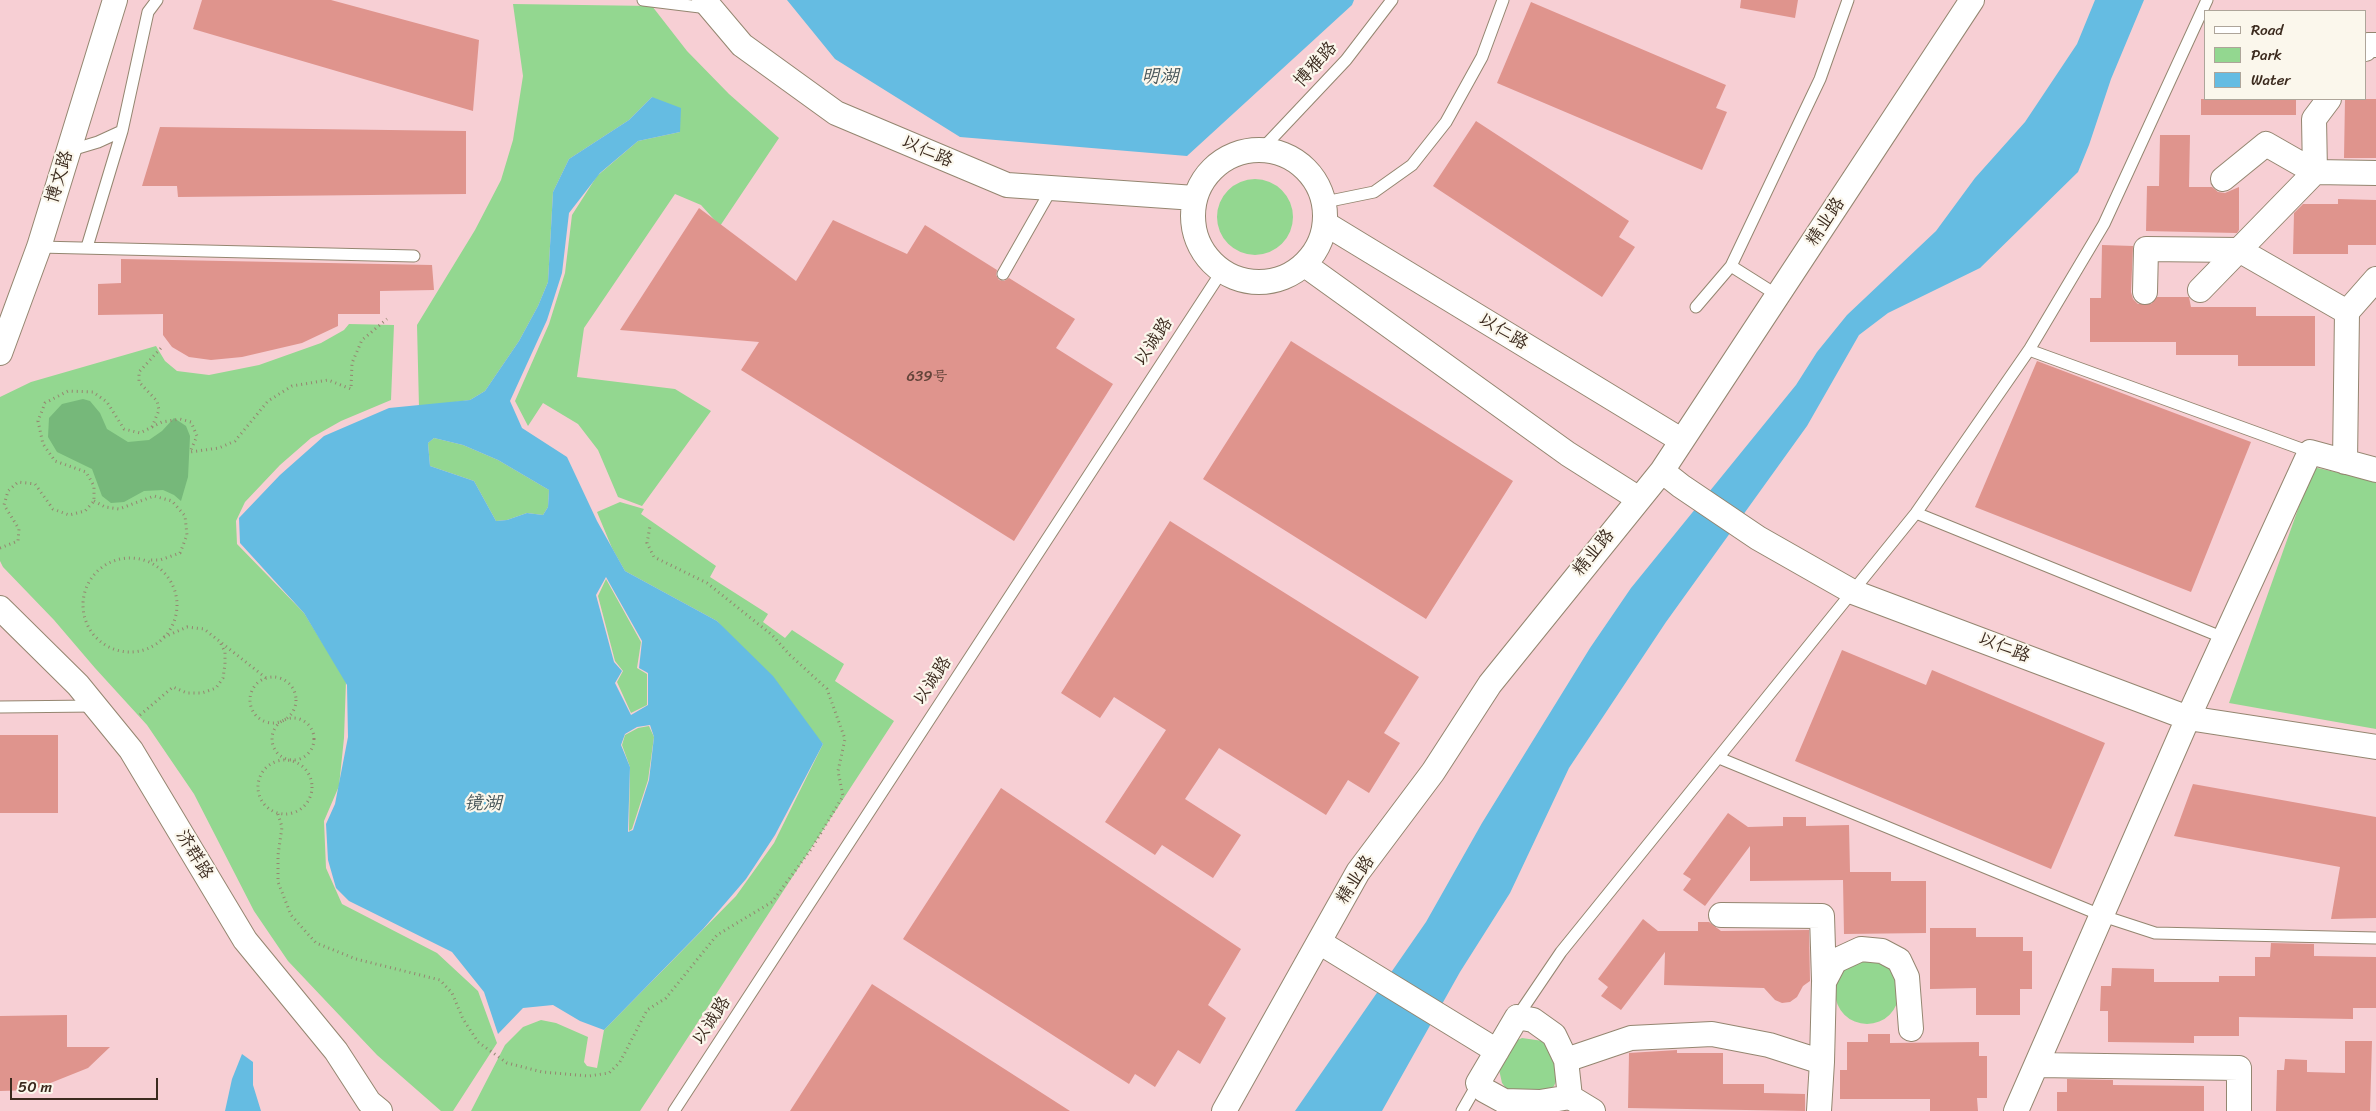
<!DOCTYPE html>
<html>
<head>
<meta charset="utf-8">
<style>
	body { margin:0 }
	#map { position:relative; width:2376px; height:1111px; overflow:hidden; background:#ede1c1; font-family:Sriracha,sans-serif }
	canvas { display:block }
	.legend { position:absolute; left:2204px; top:10px; width:162px; height:90px; box-sizing:border-box; background:#fbf7ec; border:1px solid #aea59a; margin:0; padding:6px 9px; list-style:none; font-size:15px; color:#3b2a1e }
	.legend li { display:flex; align-items:center; gap:10px; height:25px }
	.legend b { width:25px; border:1px solid #aea59a }
	.scale { position:absolute; left:10px; top:1078px; width:148px; height:22px; box-sizing:border-box; border:2px solid #3b2a1e; border-top:0; padding-left:6px; font-size:15px; line-height:18px; white-space:nowrap; color:#3b2a1e; -webkit-text-stroke:4px #fbf7ec; paint-order:stroke }
</style>
</head>
<body>
<div id="map">
<canvas width="2376" height="1111"></canvas>
<ul class="legend">
<li><b style="height:6px;background:#fff"></b>Road</li>
<li><b style="height:14px;background:#93d790"></b>Park</li>
<li><b style="height:14px;background:#65bce2"></b>Water</li>
</ul>
<div class="scale">50 m</div>
</div>
<script>
const g = document.querySelector('canvas').getContext('2d');
g.lineJoin = 'round';
function fill(path, color) {
  g.fillStyle = color;
  g.fill(path, 'evenodd');
}
function toPath(rows) {
  const path = new Path2D();
  for (const r of rows) {
    if (r.length === 3) {
      path.moveTo(r[0] + r[2], r[1]);
      path.arc(r[0], r[1], r[2], 0, 2 * Math.PI);
      continue;
    }
    path.moveTo(r[0], r[1]);
    for (let i = 2; i < r.length; i += 2) path.lineTo(r[i], r[i + 1]);
  }
  return path;
}
function strokePath(path, color, width, dash) {
  g.strokeStyle = color;
  g.lineWidth = width;
  g.lineCap = dash ? 'butt' : 'round';
  g.setLineDash(dash || []);
  g.stroke(path);
}
function write(font, color, halo, rows, align = 'center') {
  g.font = font + ' Sriracha,"LXGW WenKai TC",sans-serif';
  g.lineWidth = 4.5;
  g.setLineDash([]);
  g.textBaseline = 'middle';
  g.strokeStyle = halo;
  g.fillStyle = color;
  for (const [text, x, y, turn = 0] of rows) {
    g.save();
    g.translate(x, y);
    g.rotate((+turn || 0) * Math.PI / 180);
    g.textAlign = isNaN(turn) ? turn : align;
    if (halo) g.strokeText(text, 0, 0);
    g.fillText(text, 0, 0);
    g.restore();
  }
}
const built = toPath([
	[0,0,2376,0,2376,1111,0,1111],
	[2205,11,2365,11,2365,99,2205,99]
]);
const green = toPath([
	[513,4,652,6,687,51,729,94,779,138,720,226,701,205,675,194,584,328,577,377,675,389,711,411,642,506,618,497,598,450,578,424,543,403,528,426,515,401,549,324,565,273,572,215,597,176,638,141,680,132,652,97,629,120,569,159,553,192,548,282,538,306,519,341,485,391,470,400,419,407,417,325,475,230,501,180,513,140,523,76],
	[1255,217,38],
	[349,324,394,325,391,400,341,421,311,438,280,465,245,502,236,521,237,544,304,613,346,681,344,738,339,786,324,821,326,868,342,904,437,953,478,991,497,1043,453,1111,441,1111,377,1055,288,961,254,911,194,794,147,725,95,668,54,620,3,567,0,561,0,397,31,382,156,346,165,361,177,371,209,375,259,365,321,343,344,330],
	[434,438,463,445,498,460,549,490,548,507,543,515,527,513,507,520,496,521,474,481,430,466,428,443],
	[2313,467,2376,481,2376,729,2229,703],
	[620,502,644,509,641,514,716,566,710,577,768,614,763,622,785,638,792,630,844,664,835,681,894,721,640,1111,471,1111,505,1045,523,1027,541,1020,556,1023,588,1037,584,1062,587,1066,597,1068,604,1030,736,896,774,843,823,744,717,621,625,571,612,548,597,512],
	[606,579,641,642,637,668,647,674,647,705,631,713,617,682,623,671,615,661,598,596],
	[649,726,654,737,648,780,632,829,629,831,630,767,622,745,625,735,638,728],
	[1867,992,32],
	[1522,1038,1543,1041,1551,1047,1558,1077,1554,1086,1546,1094,1508,1091,1502,1083,1498,1065,1513,1042]
]);
const forest = toPath([
	[83,399,90,401,100,413,107,429,128,442,149,440,162,431,174,418,186,426,190,436,188,477,181,501,174,495,163,490,144,491,124,502,111,503,102,496,92,469,57,452,48,437,49,418,62,404]
]);
const water = toPath([
	[787,0,1354,0,1352,5,1187,156,960,137,835,59],
	[2095,0,2144,0,2111,79,2089,145,2078,172,1980,268,1888,313,1859,335,1807,426,1666,622,1569,768,1510,893,1460,972,1382,1111,1295,1111,1426,922,1482,823,1590,648,1631,588,1796,385,1817,352,1847,315,1936,231,1975,178,2025,122,2077,44],
	[652,97,681,108,680,132,638,141,600,173,569,213,562,273,547,320,510,401,522,428,567,457,597,521,625,571,717,621,773,676,823,744,775,835,746,879,703,929,604,1030,580,1021,553,1005,523,1008,498,1034,484,992,452,952,349,901,336,888,328,860,326,824,335,804,348,737,347,685,304,613,240,543,239,518,280,475,324,436,389,408,470,400,485,391,519,341,538,306,548,282,553,192,569,159,629,120],
	[434,438,463,445,498,460,549,490,548,507,543,515,527,513,507,520,496,521,474,481,430,466,428,443],
	[606,577,642,641,639,668,648,673,648,705,631,715,615,683,622,671,614,662,596,595],
	[650,725,654,737,649,780,633,830,628,832,630,767,621,745,625,734,637,727],
	[242,1054,253,1062,253,1085,261,1111,225,1111,232,1079]
]);
const building = toPath([
	[202,0,331,0,479,40,473,111,193,29],
	[1741,0,1798,0,1795,18,1740,8],
	[1531,2,1726,85,1716,108,1727,112,1702,170,1497,83],
	[2201,99,2296,99,2296,115,2201,115],
	[2345,99,2376,99,2376,158,2344,158],
	[1476,121,1629,221,1619,237,1635,247,1602,297,1433,186],
	[160,127,466,131,466,194,178,197,177,186,142,186],
	[2160,135,2190,135,2189,187,2212,187,2218,192,2225,193,2239,187,2239,230,2237,233,2146,231,2147,186,2159,186],
	[2338,199,2376,200,2376,245,2348,245,2348,254,2293,254,2294,213,2303,204,2338,204],
	[699,208,796,281,833,220,907,254,925,225,997,270,996,275,999,280,1004,281,1009,278,1075,319,1056,348,1113,384,1014,541,741,370,759,342,620,330],
	[2102,245,2133,246,2131,292,2133,299,2138,304,2151,304,2157,297,2189,297,2191,307,2256,307,2256,316,2315,316,2315,366,2238,366,2238,355,2176,355,2176,342,2090,342,2090,298,2101,298],
	[121,259,432,265,434,290,380,291,380,314,338,314,338,326,302,343,242,357,211,360,189,357,172,347,163,335,163,314,98,315,98,284,121,283],
	[1291,341,1513,481,1426,619,1203,479],
	[2037,361,2251,442,2191,592,1975,507],
	[1170,521,1419,677,1384,733,1400,743,1369,793,1348,780,1326,815,1219,748,1185,799,1241,835,1213,878,1162,845,1155,855,1105,822,1166,730,1114,697,1100,718,1061,693],
	[1842,650,1926,685,1932,670,2105,743,2051,869,1795,761],
	[0,735,58,735,58,813,0,813],
	[2193,784,2376,817,2376,918,2331,919,2340,867,2174,836],
	[1001,788,1241,949,1208,1005,1226,1018,1200,1064,1178,1050,1155,1087,1135,1074,1129,1084,903,939],
	[1728,813,1748,827,1783,826,1783,817,1806,817,1806,826,1849,825,1850,872,1891,872,1891,881,1926,881,1926,933,1844,934,1843,880,1750,881,1750,846,1705,906,1683,890,1691,879,1683,874],
	[1643,919,1658,931,1698,931,1698,922,1709,922,1721,931,1809,930,1810,981,1803,986,1797,997,1790,1002,1782,1003,1775,1000,1764,988,1664,985,1665,952,1621,1010,1601,996,1608,987,1598,979],
	[1930,928,1976,928,1976,937,2023,937,2023,951,2032,951,2032,989,2020,989,2020,1015,1976,1015,1976,988,1930,989],
	[2271,943,2314,944,2314,956,2376,957,2376,1008,2353,1008,2353,1019,2239,1017,2239,1036,2194,1036,2194,1043,2108,1042,2108,1011,2100,1011,2101,986,2111,986,2112,968,2154,969,2154,982,2219,982,2219,976,2255,976,2255,957,2270,957],
	[872,984,1070,1111,790,1111],
	[67,1015,67,1047,110,1047,88,1068,33,1090,0,1091,0,1016],
	[1868,1034,1890,1034,1890,1043,1979,1042,1979,1056,1987,1056,1987,1098,1977,1098,1978,1111,1930,1111,1930,1099,1840,1099,1840,1070,1847,1070,1847,1042,1868,1042],
	[2345,1041,2372,1041,2370,1111,2276,1111,2277,1070,2284,1070,2285,1059,2307,1060,2307,1072,2345,1073],
	[1677,1050,1677,1053,1723,1053,1723,1084,1764,1084,1764,1093,1805,1094,1805,1111,1628,1108,1629,1053],
	[2067,1079,2113,1080,2113,1085,2204,1086,2204,1111,2057,1111,2057,1092,2067,1092]
]);
const path = toPath([
	[152,427,159,410,157,401,139,382,139,372,161,348],
	[94,501,105,507,119,509,154,496,172,501,185,516,187,535,180,553,160,560,148,560],
	[0,548,18,541,19,529,4,505,8,491,18,482,35,484,53,509,69,515,85,511,94,501,94,486,86,472,55,461,43,444,38,421,45,403,68,391,93,392,107,402,124,429,140,433,162,422,180,419,191,422,197,436,190,452,219,448,235,441,268,401,292,386,328,380,351,389,352,363,362,340,387,319],
	[130,605,47],
	[164,637,187,627,204,629,266,678],
	[273,700,23],
	[140,715,173,687,187,693,202,693,216,688,223,678,225,664,225,652,220,642],
	[293,739,21],
	[285,787,27],
	[278,814,282,827,278,855,278,882,291,915,316,943,356,959,440,980,452,993,463,1019,478,1042,507,1063,542,1072,589,1076,609,1073,620,1062,647,1010,666,998,717,935,772,902,812,848,843,796,838,771,845,739,827,689,790,655,772,635,707,583,654,557,647,543,650,526]
]);
const lane = toPath([
	[643,0,708,8],
	[1262,149,1346,60,1392,0],
	[68,151,98,142,122,131,148,12,157,0],
	[1325,202,1374,192,1412,165,1446,122,1482,57,1503,0],
	[39,247,414,256],
	[87,247,122,131],
	[1731,266,1777,295],
	[1003,274,1052,188],
	[1696,307,1731,266,1820,79,1848,0],
	[2029,350,2310,452],
	[1916,513,2224,638],
	[0,707,95,706],
	[1719,758,2103,916,2155,933,2376,938],
	[1517,1017,1561,952,1916,513,2029,350,2104,224,2207,0],
	[674,1111,1222,271],
	[1462,1111,1478,1083]
]);
const street = toPath([
	[704,0,742,45,836,113,1007,185,1195,198],
	[2365,49,2368,45,2376,45],
	[1259,216,66],
	[2223,179,2266,144,2315,172,2376,173],
	[1326,224,1681,440],
	[1305,265,1568,454,1639,499],
	[2200,290,2315,172,2314,119,2329,99],
	[2145,292,2146,249,2239,250,2347,312],
	[0,353,39,247,115,0],
	[2345,462,2347,312,2376,279],
	[1662,471,1681,486,1758,538,1853,592,2188,718,2376,747],
	[0,608,78,685,131,750,245,940,336,1051,369,1102,380,1111],
	[1721,915,1822,916,1824,980],
	[1319,942,1497,1051],
	[1566,1060,1631,1038,1712,1034,1769,1045,1822,1062,1819,1111],
	[1822,1062,1824,982,1835,961,1861,949,1882,951,1899,960,1907,977,1911,1029],
	[2038,1065,2239,1068,2239,1111],
	[1570,1097,1566,1060,1554,1035,1533,1020,1517,1017,1478,1083,1484,1090,1504,1101,1540,1102,1570,1097,1593,1111],
	[1224,1111,1358,872,1433,772,1490,684,1662,471,1972,0],
	[2016,1111,2188,718,2310,452,2376,470]
]);
const numberNames = [
	["639号",927,377]
];
const streetNames = [
	["博雅路",1316,65,-48],
	["以仁路",927,152,23],
	["博文路",60,177,-73],
	["精业路",1826,222,-56],
	["以仁路",1503,332,31],
	["以诚路",1154,342,-57],
	["精业路",1594,553,-51],
	["以仁路",2004,648,21],
	["以诚路",933,681,-57],
	["济群路",194,855,59],
	["精业路",1356,880,-57],
	["以诚路",712,1021,-57]
];
const waterNames = [
	["明湖",1160,77],
	["镜湖",483,804]
];
fill(built, '#f7cfd4');
fill(green, '#93d790');
fill(forest, '#76b87a');
fill(water, '#65bce2');
fill(building, '#df948d');
strokePath(lane, '#948670', 13);
strokePath(street, '#948670', 26);
strokePath(path, '#948670', 3, [1, 4]);
strokePath(lane, '#fff', 11);
strokePath(street, '#fff', 24);
write('15px', '#64443a', null, numberNames);
write('18px', '#3b2a1e', '#fbf7ec', streetNames);
write('italic 19px', '#485659', '#fbf7ec', waterNames);
</script>
</body>
</html>
